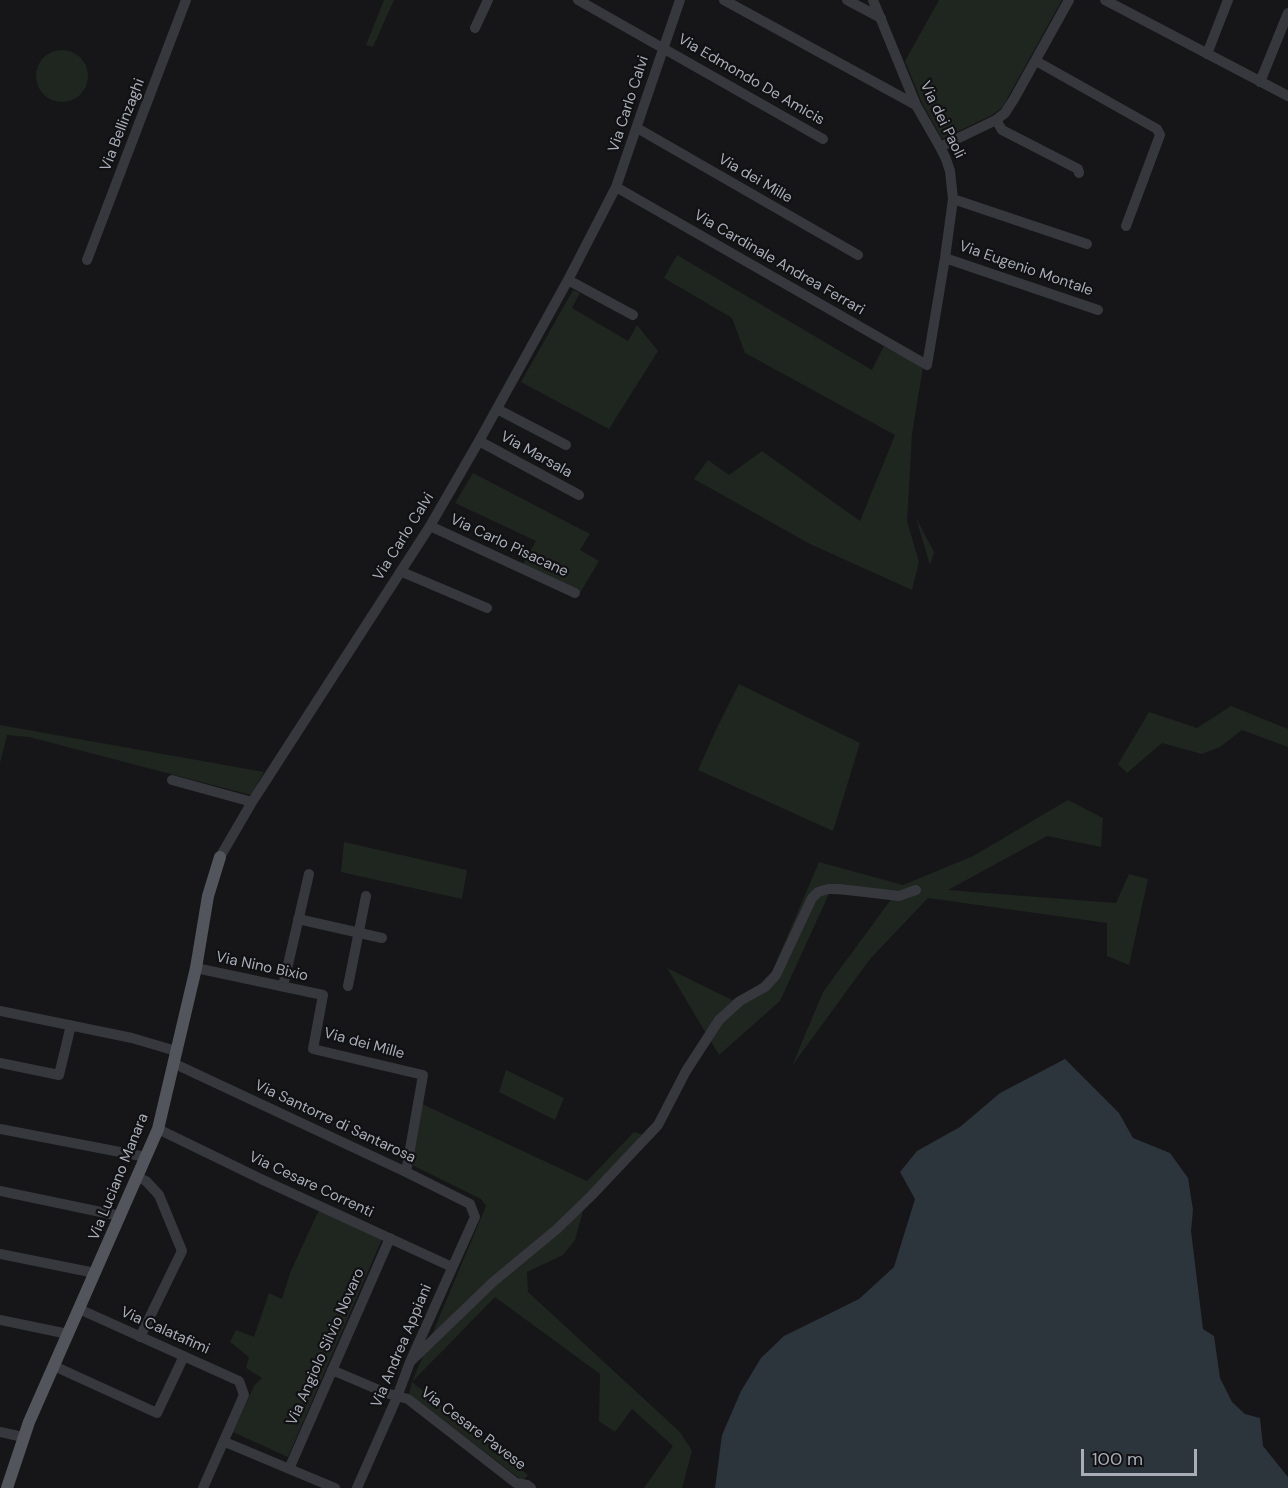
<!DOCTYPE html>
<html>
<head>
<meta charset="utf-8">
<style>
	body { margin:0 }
	#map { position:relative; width:1288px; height:1488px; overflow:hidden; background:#161618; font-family:"DM Sans",sans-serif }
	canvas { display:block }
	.scale { position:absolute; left:1081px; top:1449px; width:116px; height:27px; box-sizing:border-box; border:3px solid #a8adb8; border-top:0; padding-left:8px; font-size:18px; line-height:21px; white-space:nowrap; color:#a8adb8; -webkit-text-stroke:4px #111113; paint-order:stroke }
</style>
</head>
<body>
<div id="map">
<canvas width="1288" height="1488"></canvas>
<div class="scale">100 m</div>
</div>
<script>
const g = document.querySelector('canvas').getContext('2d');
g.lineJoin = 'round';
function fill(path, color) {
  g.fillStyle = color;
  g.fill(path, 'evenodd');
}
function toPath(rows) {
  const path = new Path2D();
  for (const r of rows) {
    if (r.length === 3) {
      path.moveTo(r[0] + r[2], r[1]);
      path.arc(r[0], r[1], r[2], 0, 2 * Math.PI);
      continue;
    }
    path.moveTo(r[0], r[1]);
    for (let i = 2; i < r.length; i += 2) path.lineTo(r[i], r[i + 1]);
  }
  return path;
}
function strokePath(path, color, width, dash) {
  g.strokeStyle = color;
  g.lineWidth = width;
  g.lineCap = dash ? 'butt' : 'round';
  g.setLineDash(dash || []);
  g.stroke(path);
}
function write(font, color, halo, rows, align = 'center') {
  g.font = font + ' "DM Sans",sans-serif';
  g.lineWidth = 4.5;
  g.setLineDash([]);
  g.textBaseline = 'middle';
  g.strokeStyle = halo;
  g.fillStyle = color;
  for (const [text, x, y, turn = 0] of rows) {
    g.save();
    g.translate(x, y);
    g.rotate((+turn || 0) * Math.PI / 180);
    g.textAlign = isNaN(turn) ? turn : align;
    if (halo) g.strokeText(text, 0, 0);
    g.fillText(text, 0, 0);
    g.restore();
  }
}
const green = toPath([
	[384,0,394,0,373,47,366,45],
	[939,0,1062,0,1002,108,992,115,942,139,922,103,905,61],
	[62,76,26],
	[677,255,872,370,884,346,923,367,912,434,907,521,919,562,912,590,810,544,694,479,708,460,729,475,762,451,860,521,895,435,745,353,732,318,664,278],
	[573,290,580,293,572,308,628,341,637,325,658,351,609,429,521,382],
	[473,473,590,534,580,550,599,561,580,593,522,566,536,541,455,503],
	[916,518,934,552,930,565],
	[739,684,860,743,833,831,698,770,715,732],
	[1231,706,1288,729,1288,747,1242,730,1220,747,1202,754,1162,743,1127,773,1118,764,1149,712,1197,728],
	[0,725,264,772,251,795,29,737,7,735,0,763],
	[1068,800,1103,818,1101,847,1047,836,948,890,1116,903,1129,874,1148,879,1129,965,1107,956,1107,923,928,898,870,959,792,1066,823,992,892,898,829,894,780,1001,719,1055,667,968,732,1000,758,985,772,972,819,862,903,885,973,856],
	[344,842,467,870,462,899,341,872],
	[506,1070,564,1098,555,1120,499,1092],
	[422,1104,587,1181,634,1132,647,1136,584,1207,575,1240,563,1255,527,1272,528,1292,680,1432,692,1451,682,1488,644,1488,673,1446,632,1409,615,1432,599,1421,600,1374,495,1297,412,1382,528,1475,523,1480,519,1478,409,1394,412,1382,486,1206,481,1199,410,1164],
	[319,1210,382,1239,288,1457,233,1432,254,1386,262,1378,246,1368,249,1357,230,1342,236,1330,254,1337,269,1293,282,1299,290,1273]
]);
const water = toPath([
	[1065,1059,1119,1113,1133,1138,1170,1153,1188,1178,1193,1210,1191,1231,1203,1329,1214,1336,1220,1378,1232,1402,1245,1414,1260,1418,1263,1446,1288,1477,1288,1488,715,1488,722,1435,741,1391,761,1358,784,1336,859,1299,894,1267,915,1199,900,1172,917,1151,960,1127,1000,1093]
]);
const minor = toPath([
	[578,0,823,139],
	[724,0,916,105],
	[847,0,881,18],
	[1105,0,1288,96],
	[475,28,488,0],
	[1207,54,1228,0],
	[1036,61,1157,129,1160,135,1126,226],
	[1260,82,1288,13],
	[996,120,1002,130,1078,169,1079,173],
	[637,128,858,255],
	[940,147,996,120,1005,113,1014,99,1069,0],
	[616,187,927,365,945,258,953,199,950,171,946,159,940,147,916,105,873,0],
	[953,199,1087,244],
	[945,258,1098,310],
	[87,260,186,0],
	[568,280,633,315],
	[497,409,566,445],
	[479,441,579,495],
	[430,526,575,593],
	[402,572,487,608],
	[172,780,252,802],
	[220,857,252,802,430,526,479,441,568,280,616,187,680,0],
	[298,919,382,938],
	[196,968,323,995,313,1049,423,1075,406,1172],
	[283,986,309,874],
	[348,986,366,896],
	[0,1011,132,1038,176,1051],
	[0,1063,59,1075,71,1025],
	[173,1063,406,1172,470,1204,475,1217,410,1362,397,1397,357,1488],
	[0,1129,146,1157],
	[158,1129,263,1180,452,1267],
	[137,1177,146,1181,159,1195,182,1251,140,1337],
	[0,1191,120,1216],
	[0,1254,95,1273],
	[79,1309,239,1381,244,1395,203,1488],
	[0,1320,68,1334],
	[410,1362,493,1282,557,1229,592,1195,658,1125,686,1071,719,1020,740,1001,765,987,776,975,812,898,818,892,828,889,839,889,899,896,916,890],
	[54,1366,157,1413,184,1356],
	[332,1370,386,1393,408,1399,516,1483,527,1485,531,1488],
	[0,1432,23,1437],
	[225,1442,335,1488],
	[289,1469,390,1238]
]);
const major = toPath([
	[7,1488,29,1422,158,1129,196,968,208,896,220,857]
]);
const streetNames = [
	["Via Edmondo De Amicis",751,80,30],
	["Via Carlo Calvi",629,104,-72],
	["Via dei Paoli",942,120,64],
	["Via Bellinzaghi",123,125,-69],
	["Via dei Mille",755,179,30],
	["Via Cardinale Andrea Ferrari",779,263,30],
	["Via Eugenio Montale",1026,269,19],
	["Via Marsala",536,455,29],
	["Via Carlo Calvi",404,537,-58],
	["Via Carlo Pisacane",509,546,25],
	["Via Nino Bixio",262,967,12],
	["Via dei Mille",364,1044,15],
	["Via Santorre di Santarosa",335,1122,25],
	["Via Luciano Manara",119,1177,-68],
	["Via Cesare Correnti",311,1185,25],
	["Via Calatafimi",165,1331,24],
	["Via Andrea Appiani",402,1346,-67],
	["Via Angiolo Silvio Novaro",326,1347,-66],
	["Via Cesare Pavese",473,1429,37]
];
fill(green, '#1e261f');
fill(water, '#2c353c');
strokePath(minor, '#37383d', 10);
strokePath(major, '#53555c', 12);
write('15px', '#a8adb8', '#111113', streetNames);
</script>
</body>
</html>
